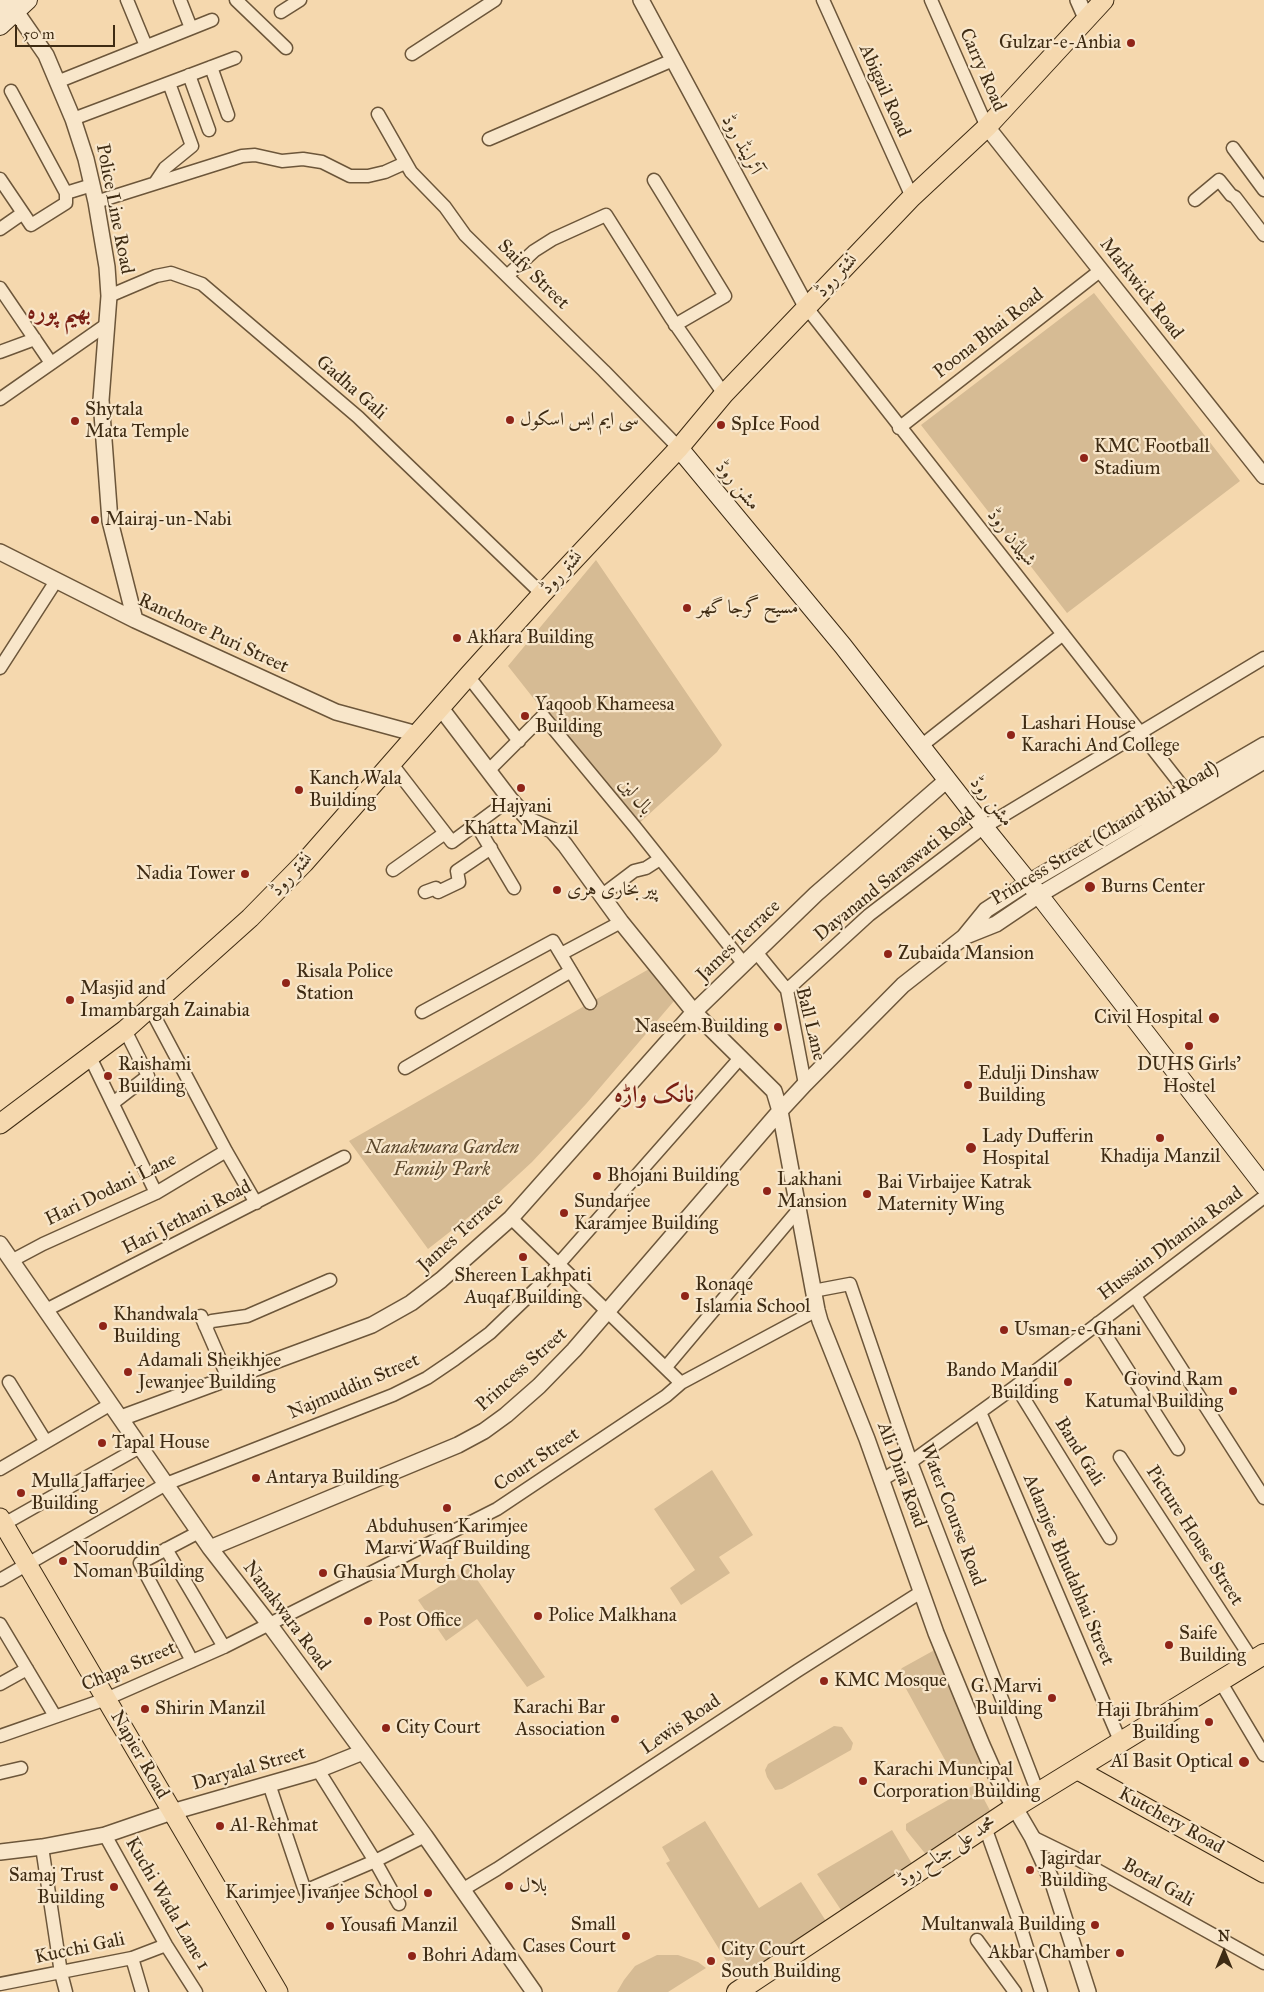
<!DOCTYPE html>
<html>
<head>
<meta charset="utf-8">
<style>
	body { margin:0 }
	#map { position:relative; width:1264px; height:1992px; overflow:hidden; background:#f5d8ae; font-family:"IM FELL Great Primer",serif }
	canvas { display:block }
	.north { position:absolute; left:1199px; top:1927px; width:50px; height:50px; -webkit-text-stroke:4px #f8e6ca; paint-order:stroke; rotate:0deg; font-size:14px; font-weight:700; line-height:20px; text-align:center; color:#3e2b13 }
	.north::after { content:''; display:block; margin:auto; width:18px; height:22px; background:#3e2b13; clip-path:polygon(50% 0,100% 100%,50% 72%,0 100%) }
	.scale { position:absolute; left:15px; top:25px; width:100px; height:22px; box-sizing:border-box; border:2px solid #3e2b13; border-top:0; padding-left:6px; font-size:15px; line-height:18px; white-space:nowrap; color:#3e2b13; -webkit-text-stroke:4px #f8e6ca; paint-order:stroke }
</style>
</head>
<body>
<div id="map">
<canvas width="1264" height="1992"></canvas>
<div class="north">N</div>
<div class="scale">50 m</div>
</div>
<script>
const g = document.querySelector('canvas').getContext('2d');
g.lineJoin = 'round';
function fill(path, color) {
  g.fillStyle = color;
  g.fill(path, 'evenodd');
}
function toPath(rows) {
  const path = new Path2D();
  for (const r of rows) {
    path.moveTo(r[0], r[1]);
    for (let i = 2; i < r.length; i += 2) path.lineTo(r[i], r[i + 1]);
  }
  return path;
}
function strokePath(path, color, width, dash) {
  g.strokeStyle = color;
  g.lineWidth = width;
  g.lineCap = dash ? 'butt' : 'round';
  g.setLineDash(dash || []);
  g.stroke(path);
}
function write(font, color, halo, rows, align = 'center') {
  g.font = font + ' "IM FELL Great Primer",Amiri,serif';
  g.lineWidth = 4.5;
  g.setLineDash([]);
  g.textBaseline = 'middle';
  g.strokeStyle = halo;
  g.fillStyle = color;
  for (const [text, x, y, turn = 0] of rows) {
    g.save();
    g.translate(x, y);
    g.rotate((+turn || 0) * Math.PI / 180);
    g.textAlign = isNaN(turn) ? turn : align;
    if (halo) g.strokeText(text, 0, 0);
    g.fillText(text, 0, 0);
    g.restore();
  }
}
const green = toPath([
	[1094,293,1240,481,1067,613,921,425],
	[596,560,722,745,717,752,635,827,508,666],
	[656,965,680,994,586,1104,532,1162,493,1198,428,1249,349,1141],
	[712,1470,753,1535,719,1557,730,1573,681,1605,670,1588,695,1570,654,1509],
	[469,1568,545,1677,527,1687,477,1619,446,1641,418,1600],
	[940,1647,983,1761,963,1771,951,1771,898,1674,902,1668],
	[834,1726,842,1727,853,1743,851,1750,782,1789,775,1790,767,1777,765,1770,768,1764],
	[976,1784,995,1820,932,1862,906,1830,906,1824],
	[705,1821,759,1908,801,1882,831,1929,743,1988,666,1863,670,1861,662,1847],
	[892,1830,917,1872,847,1919,817,1874],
	[657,1955,678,1955,698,1962,706,1968,668,1992,617,1992,624,1980,635,1966]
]);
const minor = toPath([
	[127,0,146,46],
	[180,0,191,28],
	[236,0,286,48],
	[823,0,912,197],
	[931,0,987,127],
	[281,12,300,0],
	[412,54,495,0],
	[211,67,228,115],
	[189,75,209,130],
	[57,82,212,20],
	[11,91,66,193,92,185],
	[378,114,411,172,445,207,465,235,604,371,679,448],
	[73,119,235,58],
	[489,139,673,60],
	[1233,148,1264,190],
	[0,179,23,213,0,229],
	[654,180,725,296,675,325],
	[155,183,165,168,192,146,169,83],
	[1195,200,1219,180,1231,195,1235,197,1264,235],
	[96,202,242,156,255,155,282,161,303,159,322,162,350,176,368,176,385,172,405,163],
	[23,213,31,225,66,203,66,193],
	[507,276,534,251,553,239,606,215,671,318,724,394],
	[0,288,51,363],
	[109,296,156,276,171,273,202,284,358,417,542,594],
	[807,308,1186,791],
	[0,352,35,339],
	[0,399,106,325],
	[899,428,1101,270],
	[0,668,56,581],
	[468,676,519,741],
	[921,746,1063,634],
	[391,763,452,842,510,799],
	[488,771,543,716,635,827,744,964],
	[476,824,514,888],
	[393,870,445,833],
	[425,892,436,888,438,892,459,882,457,871,491,848],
	[601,896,634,871,646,868,660,859],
	[756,952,787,990,805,1084],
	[561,954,621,922],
	[787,990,869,915,984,827,1264,658],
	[150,1008,226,1151,256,1203],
	[422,1012,553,941,590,1003],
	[90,1057,156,1193],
	[405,1068,571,971],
	[113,1103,148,1076,125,1030],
	[511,1218,681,1383],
	[11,1261,43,1244,156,1193,226,1151],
	[813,1291,850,1284,911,1462,1038,1793],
	[1135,1296,1264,1498],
	[46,1310,344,1157],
	[201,1316,228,1378],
	[1098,1323,1178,1449],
	[205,1326,212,1321,247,1316,330,1280],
	[666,1367,799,1209],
	[9,1382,46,1442],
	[1016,1386,1110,1538],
	[980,1412,1121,1743],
	[1120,1457,1253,1661],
	[0,1469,111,1404],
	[882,1480,911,1462,1016,1386,1264,1197],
	[4,1524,140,1447],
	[166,1549,224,1647],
	[0,1580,166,1484,393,1395,427,1378,455,1359,490,1333,541,1284,741,1057],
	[0,1624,55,1716],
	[192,1661,140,1563,199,1532],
	[1220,1681,1264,1755],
	[0,1684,27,1669],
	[0,1736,106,1699,224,1647,497,1509,666,1396,681,1383,817,1310],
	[318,1770,375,1861,399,1904],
	[0,1773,21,1768],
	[269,1784,305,1891,375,1861,425,1836],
	[985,1827,1017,1916,1041,1992],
	[105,1835,166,1945,196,1992],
	[1032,1837,1079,1860,1264,1963],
	[42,1847,61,1973,66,1992],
	[462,1890,497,1869,797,1671,921,1592],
	[977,1940,1015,1992],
	[132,1958,142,1992],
	[0,1984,132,1958,166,1945]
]);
const tertiary = toPath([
	[641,0,807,308],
	[1078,0,1086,18],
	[10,3,46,55,73,119,86,159,96,202,107,267,109,296,101,400,110,521,135,620],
	[987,127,1264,476],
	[0,552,135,620,336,712,417,734],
	[440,707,510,799,529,820,552,830,565,845,621,922,694,1012,774,1091,780,1111,817,1310,820,1321,867,1439,936,1633,982,1745,994,1772,1032,1837,1053,1883,1088,1992],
	[966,936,996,924,1039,895,1264,761],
	[0,1244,210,1548,269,1624,425,1836,534,1992],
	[121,1418,372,1325,411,1303,441,1280,511,1218,694,1012,816,894,947,780],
	[210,1548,458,1445,484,1431,506,1415,539,1386,574,1350,780,1111,805,1084,903,985,964,937,986,910,1029,882,1264,745],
	[0,1852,42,1847,105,1835,172,1812,318,1770,363,1752]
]);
const secondary = toPath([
	[0,6,7,0],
	[0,26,28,0],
	[679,448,843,646,984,827,1039,895,1264,1186]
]);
const primary = toPath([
	[0,1124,125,1030,250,918,304,863,468,676,542,594,679,448,724,394,912,197,987,127,1104,0],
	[0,1518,278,1992],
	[1078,1770,1264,1873]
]);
const trunk = toPath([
	[737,1992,1015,1807,1264,1654]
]);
const markers = [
	[1131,43,5,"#8f2418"],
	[510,420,5,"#8f2418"],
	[75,421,5,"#8f2418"],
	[721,425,5,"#8f2418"],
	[1084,458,5,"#8f2418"],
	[95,520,5,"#8f2418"],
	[687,608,5,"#8f2418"],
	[457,638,5,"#8f2418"],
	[525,716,5,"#8f2418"],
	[1011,735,5,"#8f2418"],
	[521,788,5,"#8f2418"],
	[299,790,5,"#8f2418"],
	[245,874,5,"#8f2418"],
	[1090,887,6,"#8f2418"],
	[557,890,5,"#8f2418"],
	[888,954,5,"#8f2418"],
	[286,983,5,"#8f2418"],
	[70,1000,5,"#8f2418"],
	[1214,1018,6,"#8f2418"],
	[778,1027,5,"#8f2418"],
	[1189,1046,5,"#8f2418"],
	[108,1076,5,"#8f2418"],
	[968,1085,5,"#8f2418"],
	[1160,1138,5,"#8f2418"],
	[971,1148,6,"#8f2418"],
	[597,1176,5,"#8f2418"],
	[767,1191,5,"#8f2418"],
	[867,1194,5,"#8f2418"],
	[564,1213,5,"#8f2418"],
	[523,1257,5,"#8f2418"],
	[685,1296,5,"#8f2418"],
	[103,1326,5,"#8f2418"],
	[1004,1330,5,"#8f2418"],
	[128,1372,5,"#8f2418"],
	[1068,1382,5,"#8f2418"],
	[1233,1391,5,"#8f2418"],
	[102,1443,5,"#8f2418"],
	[256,1478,5,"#8f2418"],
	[21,1493,5,"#8f2418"],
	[447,1508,5,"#8f2418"],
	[63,1561,5,"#8f2418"],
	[323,1573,5,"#8f2418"],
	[538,1616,5,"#8f2418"],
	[368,1621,5,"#8f2418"],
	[1169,1645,5,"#8f2418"],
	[824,1681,5,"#8f2418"],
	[1052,1698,5,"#8f2418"],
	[145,1709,5,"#8f2418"],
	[615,1719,5,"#8f2418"],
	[1209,1722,5,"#8f2418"],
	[386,1728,5,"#8f2418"],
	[1244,1762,6,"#8f2418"],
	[863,1781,5,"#8f2418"],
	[220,1826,5,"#8f2418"],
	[1030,1870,5,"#8f2418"],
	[509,1886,5,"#8f2418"],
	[114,1887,5,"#8f2418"],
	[428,1893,5,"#8f2418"],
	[1095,1925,5,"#8f2418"],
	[330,1926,5,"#8f2418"],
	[626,1936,5,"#8f2418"],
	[1120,1953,5,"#8f2418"],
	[412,1956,5,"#8f2418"],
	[711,1961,5,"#8f2418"]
];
const poiNames = [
	["Gulzar-e-Anbia",1121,43,"right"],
	["Shytala",85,410],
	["Mata Temple",85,432],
	["سی ایم ایس اسکول",520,420],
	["SpIce Food",731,425],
	["KMC Football",1094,447],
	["Stadium",1094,469],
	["Mairaj-un-Nabi",105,520],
	["مسیح گرجا گھر",697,608],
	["Akhara Building",467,638],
	["Yaqoob Khameesa",535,705],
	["Building",535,727],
	["Lashari House",1021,724],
	["Karachi And College",1021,746],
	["Kanch Wala",309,779],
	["Building",309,801],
	["Hajyani",521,807,"center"],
	["Khatta Manzil",521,829,"center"],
	["Nadia Tower",235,874,"right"],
	["Burns Center",1101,887],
	["پیر بخاری ہری",567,890],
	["Zubaida Mansion",898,954],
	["Risala Police",296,972],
	["Station",296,994],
	["Masjid and",80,989],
	["Imambargah Zainabia",80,1011],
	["Civil Hospital",1203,1018,"right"],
	["Naseem Building",768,1027,"right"],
	["Raishami",118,1065],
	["Building",118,1087],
	["DUHS Girls'",1189,1065,"center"],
	["Hostel",1189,1087,"center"],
	["Edulji Dinshaw",978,1074],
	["Building",978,1096],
	["Lady Dufferin",982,1137],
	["Hospital",982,1159],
	["Khadija Manzil",1160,1157,"center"],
	["Bhojani Building",607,1176],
	["Lakhani",777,1180],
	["Mansion",777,1202],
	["Bai Virbaijee Katrak",877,1183],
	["Maternity Wing",877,1205],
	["Sundarjee",574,1202],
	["Karamjee Building",574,1224],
	["Shereen Lakhpati",523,1276,"center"],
	["Auqaf Building",523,1298,"center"],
	["Ronaqe",695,1285],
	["Islamia School",695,1307],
	["Khandwala",113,1315],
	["Building",113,1337],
	["Usman-e-Ghani",1014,1330],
	["Adamali Sheikhjee",138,1361],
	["Jewanjee Building",138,1383],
	["Bando Mandil",1058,1371,"right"],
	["Building",1058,1393,"right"],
	["Govind Ram",1223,1380,"right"],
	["Katumal Building",1223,1402,"right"],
	["Tapal House",112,1443],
	["Antarya Building",266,1478],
	["Mulla Jaffarjee",31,1482],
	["Building",31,1504],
	["Abduhusen Karimjee",447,1527,"center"],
	["Marvi Waqf Building",447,1549,"center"],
	["Nooruddin",73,1550],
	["Noman Building",73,1572],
	["Ghausia Murgh Cholay",333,1573],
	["Police Malkhana",548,1616],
	["Post Office",378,1621],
	["Saife",1179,1634],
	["Building",1179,1656],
	["KMC Mosque",834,1681],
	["G. Marvi",1042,1687,"right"],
	["Building",1042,1709,"right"],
	["Karachi Bar",605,1708,"right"],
	["Association",605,1730,"right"],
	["Shirin Manzil",155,1709],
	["Haji Ibrahim",1199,1711,"right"],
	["Building",1199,1733,"right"],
	["City Court",396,1728],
	["Al Basit Optical",1233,1762,"right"],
	["Karachi Muncipal",873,1770],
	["Corporation Building",873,1792],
	["Al-Rehmat",230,1826],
	["Jagirdar",1040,1859],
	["Building",1040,1881],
	["Samaj Trust",104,1876,"right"],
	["Building",104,1898,"right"],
	["بلال",519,1886],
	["Karimjee Jivanjee School",418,1893,"right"],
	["Small",616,1925,"right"],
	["Cases Court",616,1947,"right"],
	["Multanwala Building",1085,1925,"right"],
	["Yousafi Manzil",340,1926],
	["City Court",721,1950],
	["South Building",721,1972],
	["Akbar Chamber",1110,1953,"right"],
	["Bohri Adam",422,1956]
];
const streetNames = [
	["Carry Road",982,70,66],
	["Abigail Road",884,91,66],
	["آئرلینڈ روڈ",741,145,62],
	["Police Line Road",114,209,79],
	["Saify Street",533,275,44],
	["نشتر روڈ",837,276,-47],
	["Markwick Road",1141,289,52],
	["Poona Bhai Road",989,334,-38],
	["Gadha Gali",351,388,41],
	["مشن روڈ",737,486,50],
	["شیلڈن روڈ",1011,538,52],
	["نشتر روڈ",562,573,-47],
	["Ranchore Puri Street",213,634,25],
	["بال لین",635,797,50],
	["مشن روڈ",991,802,52],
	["Princess Street (Chand Bibi Road)",1105,834,-31],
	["نشتر روڈ",292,875,-47],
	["Dayanand Saraswati Road",895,875,-39],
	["James Terrace",739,941,-44],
	["Ball Lane",810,1024,76],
	["Hari Dodani Lane",111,1190,-26],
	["Hari Jethani Road",187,1218,-27],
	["James Terrace",461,1233,-42],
	["Hussain Dhamia Road",1171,1244,-37],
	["Princess Street",522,1370,-42],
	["Najmuddin Street",354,1387,-23],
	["Band Gali",1079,1452,58],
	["Court Street",537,1460,-34],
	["Ali Dina Road",901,1475,70],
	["Water Course Road",952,1515,69],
	["Picture House Street",1194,1536,57],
	["Adamjee Bhudabhai Street",1068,1570,67],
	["Nanakwara Road",286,1616,53],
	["Chapa Street",129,1667,-23],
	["Lewis Road",681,1725,-34],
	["Napier Road",139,1755,60],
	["Daryalal Street",249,1769,-16],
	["Kutchery Road",1171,1821,29],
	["محمد علی جناح روڈ",947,1852,-33],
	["Botal Gali",1158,1883,29],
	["Kuchi Wada Lane 1",167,1904,60],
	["Kucchi Gali",80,1949,-12]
];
const parkNames = [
	["Nanakwara Garden",442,1148],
	["Family Park",442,1170]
];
const districtNames = [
	["بھیم پورہ",59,313],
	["نانک واڑہ",654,1096]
];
fill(green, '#d6bb94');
strokePath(minor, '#6c563a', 15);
strokePath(tertiary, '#6c563a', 18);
strokePath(secondary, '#3e2b13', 20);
strokePath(primary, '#3e2b13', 21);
strokePath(trunk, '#3e2b13', 22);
strokePath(minor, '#f8e6ca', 12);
strokePath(tertiary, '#f8e6ca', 15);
strokePath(secondary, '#f8e6ca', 18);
strokePath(primary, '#f5d8ae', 19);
strokePath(trunk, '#f5d8ae', 20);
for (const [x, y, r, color] of markers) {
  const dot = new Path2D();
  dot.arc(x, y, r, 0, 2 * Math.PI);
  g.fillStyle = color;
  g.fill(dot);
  strokePath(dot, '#f8e6ca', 2);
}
write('19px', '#3e2b13', '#f8e6ca', poiNames, 'left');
write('19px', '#3e2b13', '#f8e6ca', streetNames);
write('italic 19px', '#5c482d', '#f8e6ca', parkNames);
write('bold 24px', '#7a1f14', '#f8e6ca', districtNames);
</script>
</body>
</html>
